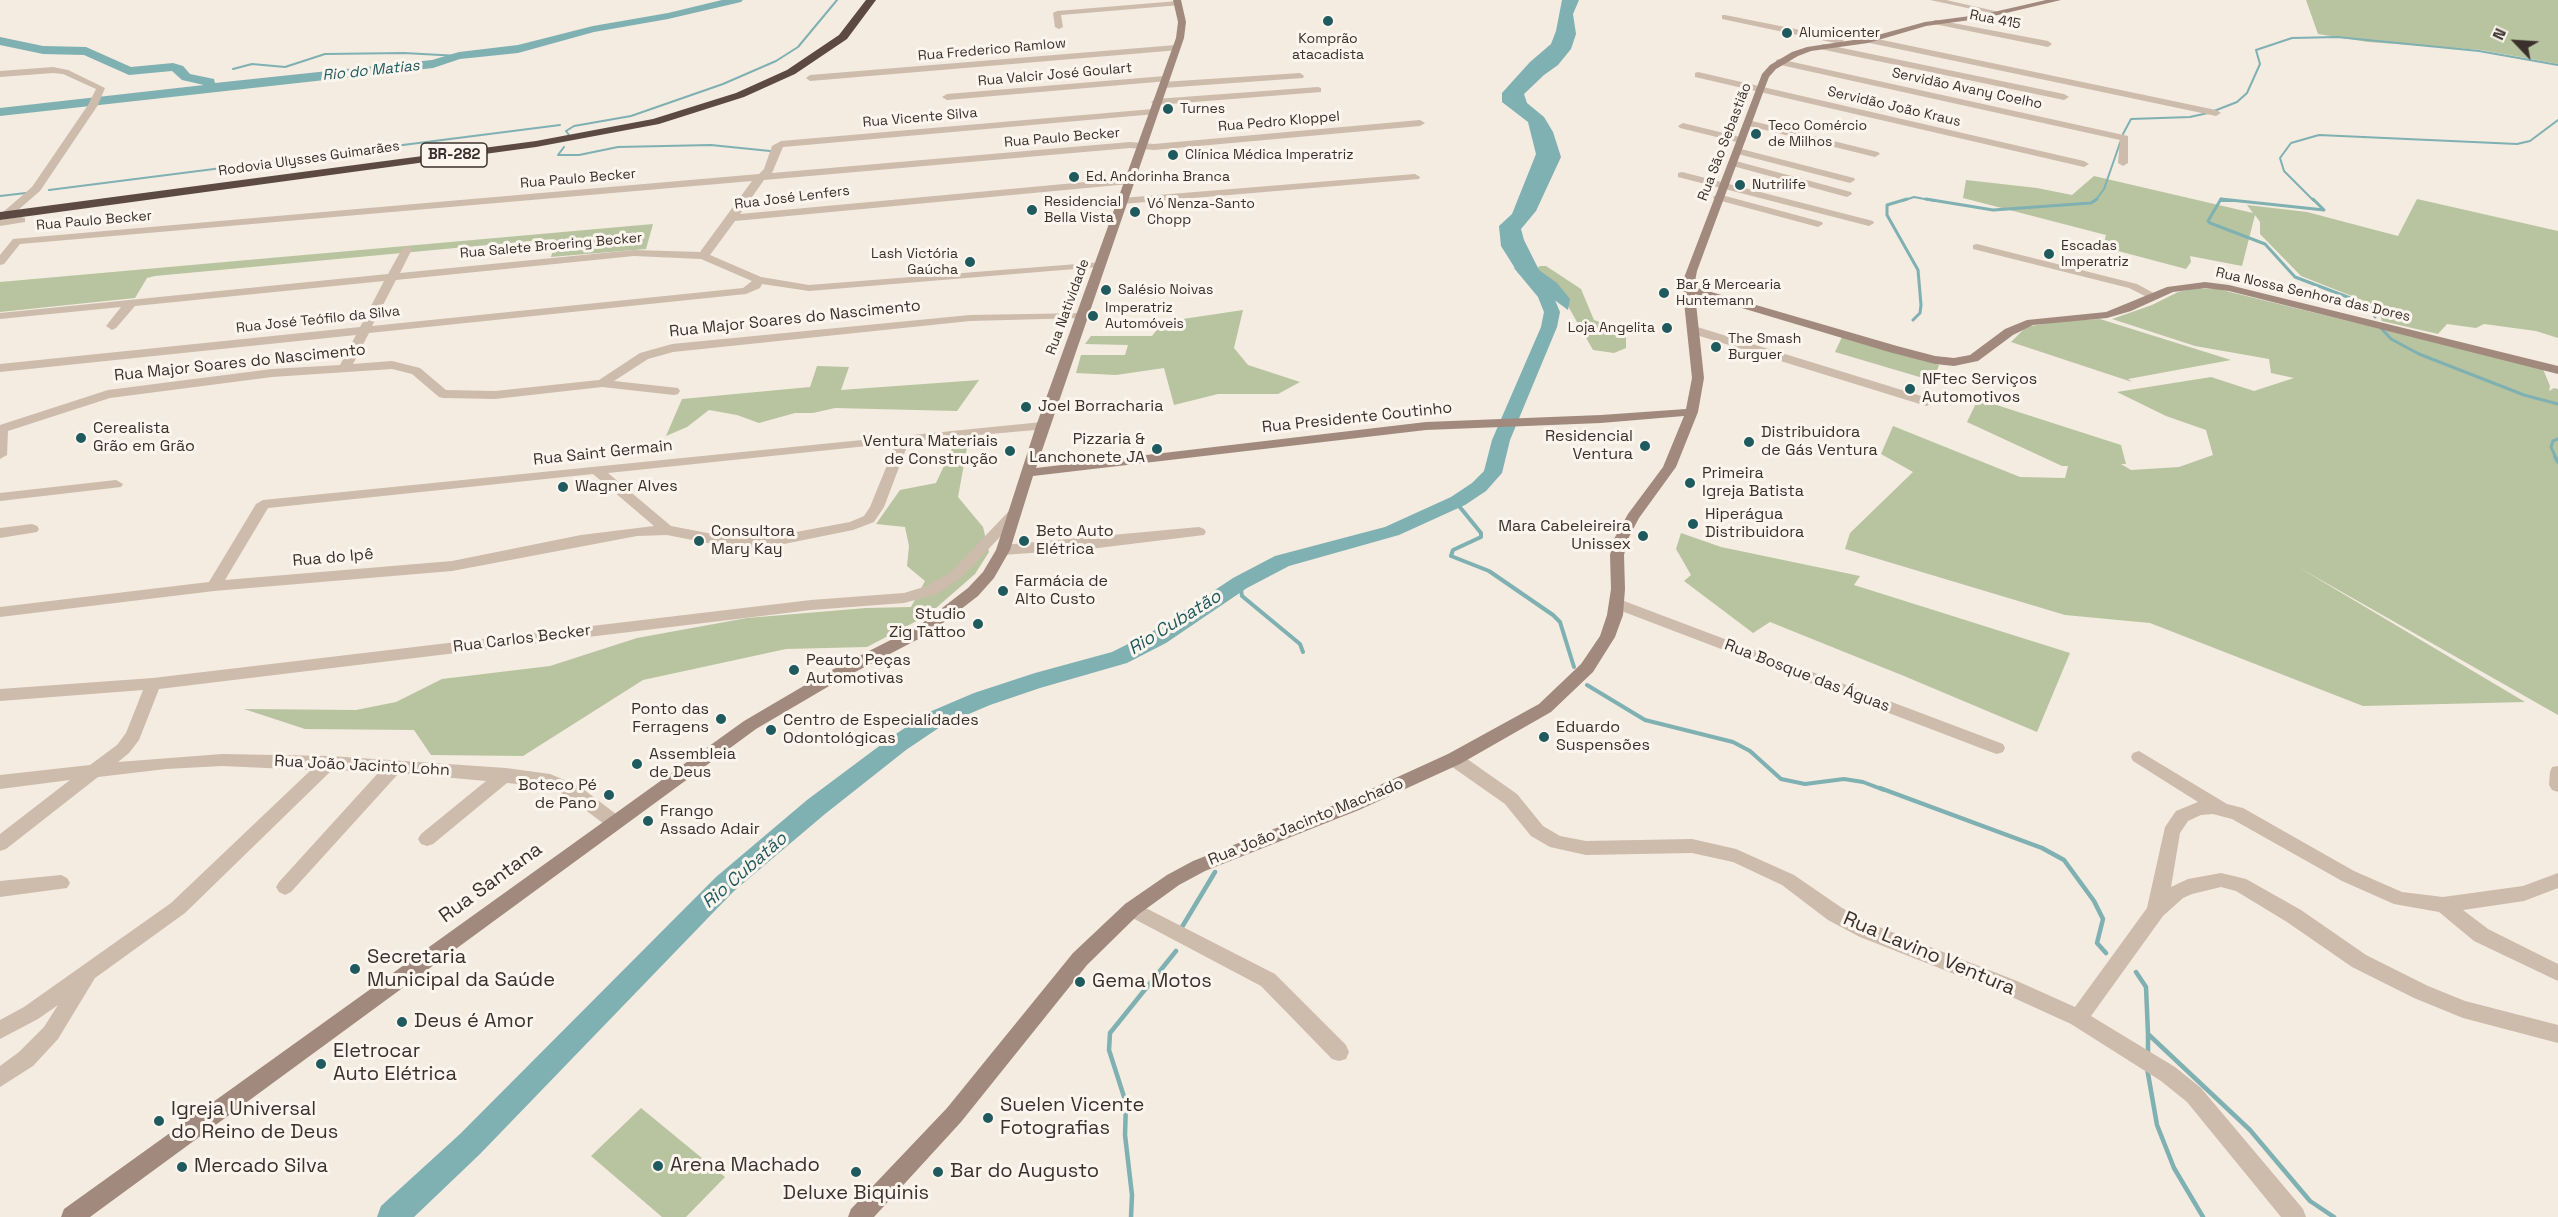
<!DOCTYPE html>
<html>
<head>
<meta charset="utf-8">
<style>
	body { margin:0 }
	#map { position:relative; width:2558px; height:1217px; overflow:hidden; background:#f4ebe1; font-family:"Space Grotesk",sans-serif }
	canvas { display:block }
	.north { position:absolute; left:2486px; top:12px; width:60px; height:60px; -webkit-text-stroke:4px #fbf5ee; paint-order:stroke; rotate:295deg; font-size:16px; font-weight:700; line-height:24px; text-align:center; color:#3b302b }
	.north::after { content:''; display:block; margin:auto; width:21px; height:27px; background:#3b302b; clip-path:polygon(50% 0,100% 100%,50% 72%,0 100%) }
</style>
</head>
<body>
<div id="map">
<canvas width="2558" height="1217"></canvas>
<div class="north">N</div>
</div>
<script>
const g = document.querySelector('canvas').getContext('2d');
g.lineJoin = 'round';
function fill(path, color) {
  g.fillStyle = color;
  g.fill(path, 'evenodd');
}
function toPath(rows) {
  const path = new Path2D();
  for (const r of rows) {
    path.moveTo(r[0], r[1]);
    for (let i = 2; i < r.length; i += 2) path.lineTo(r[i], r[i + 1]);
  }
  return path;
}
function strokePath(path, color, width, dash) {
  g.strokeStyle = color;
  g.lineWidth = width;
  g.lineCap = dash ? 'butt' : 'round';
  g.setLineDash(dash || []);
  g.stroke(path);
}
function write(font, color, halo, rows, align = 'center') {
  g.font = font + ' "Space Grotesk",sans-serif';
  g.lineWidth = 6;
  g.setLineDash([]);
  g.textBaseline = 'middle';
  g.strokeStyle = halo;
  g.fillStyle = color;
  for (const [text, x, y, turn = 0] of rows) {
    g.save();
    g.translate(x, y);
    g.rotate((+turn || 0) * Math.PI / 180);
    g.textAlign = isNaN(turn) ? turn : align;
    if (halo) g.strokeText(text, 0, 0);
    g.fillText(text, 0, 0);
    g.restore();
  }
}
const green = toPath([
	[2306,0,2558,0,2558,64,2481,50,2368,42,2318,34],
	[2094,176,2253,213,2247,205,2307,212,2398,236,2417,199,2558,231,2558,338,2536,331,2484,324,2476,328,2447,324,2438,334,2382,321,2377,306,2301,276,2260,234,2260,222,2255,215,2242,266,2190,256,2191,262,2186,269,2103,247,2106,235,1963,198,1966,180,2037,188,2072,195],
	[653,224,646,249,551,257,556,240,552,239,155,276,147,278,135,298,0,312,0,282],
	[1540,266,1546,266,1581,289,1594,320,1626,332,1626,348,1614,353,1593,350,1556,285,1536,269],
	[2196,288,2218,289,2543,369,2550,386,2549,391,2554,388,2558,389,2558,715,2298,567,2525,702,2363,706,2150,623,2065,615,1845,549,1850,533,1913,472,1881,454,1893,426,2020,477,2065,478,2068,466,2062,466,1967,422,1978,399,2121,445,2126,464,2121,464,2131,470,2179,467,2213,455,2206,430,2166,416,2117,392,2211,377,2254,391,2294,378,2271,373,2269,359,2195,346,2112,319,2152,305,2178,292],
	[1243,310,1234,348,1248,365,1300,382,1278,394,1218,394,1174,405,1164,368,1116,375,1076,373,1081,355,1125,355,1128,345,1085,344,1091,336,1152,336,1163,322],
	[2100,319,2231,360,2128,379,2132,382,2011,342,2026,327,2059,321],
	[1842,337,1939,365,1933,381,1835,352],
	[817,366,849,367,841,390,979,380,957,411,835,408,813,413,795,413,759,423,737,415,709,410,687,427,666,436,682,399,810,387],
	[955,442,968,442,958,497,983,527,989,552,975,574,928,615,867,647,786,649,643,680,523,756,431,755,414,730,305,729,244,709,356,710,396,702,442,679,550,666,637,638,747,618,866,608,911,607,925,581,907,566,909,546,905,527,876,524,900,490,936,483],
	[1681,533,1721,547,1860,576,1854,585,2070,653,2037,732,1904,676,1770,622,1753,633,1684,581,1691,575,1676,549],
	[641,1108,725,1177,686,1217,662,1217,591,1156]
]);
const water = toPath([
	[1562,0,1579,0,1573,14,1576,34,1571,49,1558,65,1544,75,1524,94,1527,103,1544,117,1553,132,1561,157,1536,211,1521,229,1524,240,1539,270,1557,283,1570,299,1568,310,1518,273,1501,246,1499,226,1512,214,1536,154,1528,122,1502,102,1502,93,1530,62,1551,44,1556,31]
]);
const streamFar3 = toPath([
	[233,69,252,64,285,67,325,54,404,53,459,56],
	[2214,111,2237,102,2247,93,2260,64,2256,50,2292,38,2337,37,2479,51,2558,65],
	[2123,134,2131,119,2190,117,2208,113],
	[569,135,566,131,574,126,631,116,723,84,776,61,798,47,837,0],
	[564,147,558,155,579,155,618,147,711,145,770,151],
	[49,190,560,125],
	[0,196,26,193],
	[1902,201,1914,197,1935,201],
	[2095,201,2104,189,2121,140],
	[2220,201,2235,201],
	[2314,201,2284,171,2280,158,2291,143,2319,135,2517,144,2530,141,2558,120]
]);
const streamFar2 = toPath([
	[1907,199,1887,205,1887,215,1918,270,1921,305,1920,313,1913,320],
	[1926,199,1993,210,2091,203,2097,199],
	[2221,199,2208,221,2210,223,2265,244,2295,277,2366,304,2371,307,2375,317],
	[2221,199,2324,210,2313,199],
	[2381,328,2391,339,2419,354,2524,395,2558,404],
	[2556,458,2551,447,2553,441,2558,439]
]);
const streamFar1 = toPath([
	[2555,457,2558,462],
	[1458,501,1459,506,1481,533,1481,537,1453,550,1451,556,1489,571,1553,615,1560,622,1574,667],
	[1240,583,1242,596,1300,644,1303,652],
	[1587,685,1645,720,1733,742,1750,751,1781,779,1805,784,1844,779,1863,782,1884,790]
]);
const stream = toPath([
	[1880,788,2042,848,2064,860,2094,901,2103,919,2097,943,2106,953],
	[1182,927,1215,872],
	[2136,972,2146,987,2148,1034,2250,1130,2310,1201,2334,1217],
	[2148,1035,2148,1054],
	[2147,1068,2157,1125,2174,1168,2203,1217],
	[1131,1217,1132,1195,1125,1135,1126,1103,1109,1050,1110,1033,1176,951]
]);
const river = toPath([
	[722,0,743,0,741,2,668,19,594,32,518,53,460,59,433,68,0,116,0,108,204,85,182,80,172,71,129,75,84,55,43,54,0,45,0,37,43,46,86,47,131,67,173,63,183,66,190,74,214,79,215,83,432,60,459,52,518,45,593,26,668,13,722,0],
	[1522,263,1527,265,1552,293,1560,312,1557,327,1510,440,1502,473,1486,491,1465,505,1399,535,1289,566,1247,588,1166,643,1127,663,1040,688,990,705,943,725,906,750,825,814,734,891,480,1154,414,1217,377,1217,381,1206,460,1134,716,877,807,800,890,738,927,713,974,693,1035,673,1112,652,1150,633,1233,578,1275,556,1385,527,1451,497,1472,483,1484,471,1492,440,1541,327,1544,312,1538,297,1514,268,1522,263]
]);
const street = toPath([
	[1930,0,1946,0,2004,13,2000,15,1930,0],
	[1178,1,1182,3,1181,5,1061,15,1063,27,1059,29,1055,27,1053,13,1057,11,1178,1],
	[1725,15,1840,38,1844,41,1840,44,1722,19,1722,15,1725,15],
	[1937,20,2048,41,2052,44,2048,47,1934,24,1934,20,1937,20],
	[1868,37,2216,110,2221,113,2216,116,1865,42,1865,38,1868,37],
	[1823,44,2064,94,2069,97,2064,100,1820,49,1819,47,1823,44],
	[1176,45,1180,48,1179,50,810,81,806,78,810,75,1176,45],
	[1779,59,2128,136,2128,163,2123,166,2118,163,2120,140,1776,64,1776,60,1779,59],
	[53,67,68,70,105,88,98,105,40,191,10,217,2,217,2,213,32,187,88,105,96,89,63,74,53,73,0,77,0,71,53,67],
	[1698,72,2084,161,2089,164,2084,167,1695,77,1695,73,1698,72],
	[1300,73,1304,76,1303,78,1163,88,1159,85,1163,82,1300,73],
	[1165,76,1168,77,1168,81,947,100,942,97,947,94,1165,76],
	[1318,87,1321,88,1321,92,1156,105,1151,102,1156,99,1318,87],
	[1153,109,1158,112,1156,114,783,147,772,173,1130,142,1154,144,1420,120,1425,123,1420,126,1154,150,1130,148,764,180,740,214,1129,178,1134,181,1129,184,735,221,710,255,761,277,809,285,1103,262,1105,264,1099,267,809,291,762,284,760,288,746,294,369,333,353,364,392,361,420,368,446,390,495,391,599,380,640,353,672,344,970,315,1085,313,1085,317,1081,318,970,321,673,352,648,359,614,381,678,388,680,391,678,394,674,395,602,387,495,399,443,398,439,397,412,374,392,369,272,377,110,398,8,431,7,455,0,459,0,425,108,390,272,369,340,365,356,335,0,372,0,364,360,327,384,281,135,306,116,328,112,330,106,326,121,307,0,319,0,313,388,274,402,249,407,246,412,249,400,273,634,250,700,252,752,181,20,244,4,264,0,265,0,255,13,239,759,174,764,169,772,146,781,141,1153,109],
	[634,256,701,259,752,281,743,288,372,326,396,280,634,256],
	[1748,120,1878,152,1880,154,1875,157,1745,125,1745,121,1748,120],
	[1683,123,1744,138,1746,140,1741,143,1680,128,1678,126,1683,123],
	[1737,148,1854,178,1855,180,1850,183,1734,153,1734,149,1737,148],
	[1732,160,1851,192,1852,194,1847,197,1729,165,1729,161,1732,160],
	[1682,172,1873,221,1874,223,1869,226,1678,177,1678,173,1682,172],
	[1415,174,1420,177,1419,179,1122,204,1117,201,1122,198,1415,174],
	[1718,194,1822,222,1823,224,1818,227,1714,199,1713,197,1718,194],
	[21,217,25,218,25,222,0,226,0,220,21,217],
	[1977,244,2137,284,2159,296,2157,298,2149,298,2129,288,1973,249,1973,245,1977,244],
	[1694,326,1931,399,1933,402,1927,406,1923,405,1690,333,1688,330,1694,326],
	[1042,422,1048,426,1047,429,909,441,884,507,874,522,853,530,764,548,723,546,667,535,637,536,452,571,214,591,0,617,0,607,209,582,256,504,263,500,1042,422],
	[896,443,870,507,864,516,850,522,764,538,723,536,671,526,608,473,896,443],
	[593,474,654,526,581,535,452,561,225,580,268,508,593,474],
	[116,480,123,484,121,487,0,501,0,493,116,480],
	[1013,511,1020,515,1018,518,961,578,937,594,904,603,811,610,159,689,139,740,129,753,118,762,222,754,330,756,506,768,550,774,579,786,620,817,623,822,620,827,614,829,608,827,567,796,548,787,507,783,433,844,427,846,421,844,418,839,421,834,486,781,399,773,291,892,285,895,279,892,276,887,279,882,379,772,332,770,185,913,95,978,58,1039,33,1066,0,1087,0,1066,19,1052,44,1027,58,1005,38,1019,0,1039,0,1020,24,1007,171,903,311,770,222,766,166,769,98,777,6,849,0,851,0,834,70,780,0,789,0,775,90,765,117,745,126,733,143,690,0,701,0,689,153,678,811,600,904,593,927,586,951,572,1008,512,1013,511],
	[32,524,37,526,39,529,37,532,0,538,0,528,32,524],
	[1199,527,1204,529,1206,532,1204,535,1098,548,1003,555,996,550,1003,545,1199,527],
	[1616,598,2003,744,2005,748,2003,752,1997,754,1991,752,1611,607,1609,603,1611,599,1616,598],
	[2139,751,2227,804,2243,808,2354,871,2402,892,2443,897,2523,886,2558,873,2558,888,2524,901,2463,910,2488,929,2558,964,2558,981,2474,941,2439,912,2394,904,2342,881,2232,819,2213,814,2201,815,2188,821,2180,833,2171,887,2188,879,2221,873,2246,879,2301,910,2366,955,2428,986,2465,1001,2558,1025,2558,1043,2463,1018,2414,998,2352,967,2287,922,2236,891,2221,887,2192,894,2183,898,2163,916,2091,1016,2175,1067,2201,1088,2303,1209,2306,1217,2281,1217,2187,1102,2161,1081,2071,1024,2003,993,1860,937,1828,920,1782,885,1733,862,1692,853,1586,855,1550,847,1531,836,1505,804,1448,764,1446,759,1448,754,1454,753,1460,754,1517,794,1543,826,1560,836,1586,841,1692,839,1736,849,1794,875,1842,908,1874,925,2017,981,2075,1007,2147,908,2165,827,2176,811,2198,802,2133,761,2131,757,2133,753,2139,751],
	[2558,766,2558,792,2552,790,2549,785,2550,772,2552,767,2558,766],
	[61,875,67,878,70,883,67,888,0,897,0,881,61,875],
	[1132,901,1275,974,1346,1045,1349,1052,1346,1059,1339,1061,1332,1059,1261,986,1125,914,1123,909,1125,904,1132,901]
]);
const secondary = toPath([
	[1173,0,1181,0,1186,22,1184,38,1036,468,1426,422,1601,415,1686,409,1692,378,1682,283,1762,74,1770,65,1792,52,1807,47,1867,38,1925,22,1985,14,2046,0,2061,0,1985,18,1926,26,1868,43,1811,51,1798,56,1776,69,1769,77,1764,90,1697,271,1694,287,1897,346,1935,356,1954,358,1970,355,2005,329,2027,320,2106,312,2167,287,2205,282,2229,285,2558,366,2558,374,2229,291,2205,288,2173,292,2131,311,2107,318,2033,325,2013,335,1978,361,1954,366,1935,364,1889,352,1695,294,1704,378,1698,412,1676,467,1639,518,1628,539,1624,555,1625,589,1623,615,1615,637,1593,672,1551,712,1460,764,1359,810,1205,871,1179,885,1139,914,1087,965,961,1122,874,1217,848,1217,851,1209,947,1108,1073,953,1125,904,1167,875,1193,861,1347,800,1448,754,1539,704,1581,664,1600,636,1607,615,1611,589,1610,555,1614,539,1628,514,1663,467,1684,416,1601,423,1426,430,1033,476,1010,550,994,578,978,596,930,633,836,682,756,729,90,1217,61,1217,64,1209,744,721,824,674,920,625,968,588,983,572,996,550,1036,426,1176,38,1178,22,1173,0]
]);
const highway = toPath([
	[866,0,876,0,847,39,795,74,744,97,659,124,536,147,0,220,0,212,536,141,653,119,736,93,787,70,839,35,866,0]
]);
const markers = [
	[1328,21,6,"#1f5a5e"],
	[1787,33,6,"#1f5a5e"],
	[1168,109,6,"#1f5a5e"],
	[1756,134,6,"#1f5a5e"],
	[1173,155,6,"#1f5a5e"],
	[1074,177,6,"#1f5a5e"],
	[1740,185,6,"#1f5a5e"],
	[1032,210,6,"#1f5a5e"],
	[1135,212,6,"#1f5a5e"],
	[2049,254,6,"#1f5a5e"],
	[970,262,6,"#1f5a5e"],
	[1106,290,6,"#1f5a5e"],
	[1664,293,6,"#1f5a5e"],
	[1093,316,6,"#1f5a5e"],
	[1667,328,6,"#1f5a5e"],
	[1716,347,6,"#1f5a5e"],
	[1910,389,6,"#1f5a5e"],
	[1026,407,6,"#1f5a5e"],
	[81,438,6,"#1f5a5e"],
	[1749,442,6,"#1f5a5e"],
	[1645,446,6,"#1f5a5e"],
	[1157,449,6,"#1f5a5e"],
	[1010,451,6,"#1f5a5e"],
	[1690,483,6,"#1f5a5e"],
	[563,487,6,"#1f5a5e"],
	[1693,524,6,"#1f5a5e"],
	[1643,536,6,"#1f5a5e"],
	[699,541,6,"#1f5a5e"],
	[1024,541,6,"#1f5a5e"],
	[1003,591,6,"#1f5a5e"],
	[978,624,6,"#1f5a5e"],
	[794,670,6,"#1f5a5e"],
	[721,719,6,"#1f5a5e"],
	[771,730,6,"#1f5a5e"],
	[1544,737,6,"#1f5a5e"],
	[637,764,6,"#1f5a5e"],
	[609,795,6,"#1f5a5e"],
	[648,821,6,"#1f5a5e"],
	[355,969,6,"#1f5a5e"],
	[1080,982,6,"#1f5a5e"],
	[402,1022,6,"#1f5a5e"],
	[321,1064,6,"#1f5a5e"],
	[988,1118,6,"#1f5a5e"],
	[159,1121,6,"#1f5a5e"],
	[658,1166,6,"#1f5a5e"],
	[182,1167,6,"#1f5a5e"],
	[856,1172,6,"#1f5a5e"],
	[938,1172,6,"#1f5a5e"]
];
const farStreetnames = [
	["Rua 415",1995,20,11],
	["Rua Frederico Ramlow",992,50,-5],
	["Rua Valcir José Goulart",1055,75,-5],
	["Servidão Avany Coelho",1967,89,12],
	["Servidão João Kraus",1894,107,13],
	["Rua Vicente Silva",920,118,-5],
	["Rua Pedro Kloppel",1279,122,-5],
	["Rua Paulo Becker",1062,138,-5],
	["Rua São Sebastião",1725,142,-69],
	["Rodovia Ulysses Guimarães",309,159,-8],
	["Rua Paulo Becker",578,179,-5],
	["Rua José Lenfers",792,198,-7],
	["Rua Paulo Becker",94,221,-5],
	["Rua Salete Broering Becker",551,246,-5],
	["Rua Nossa Senhora das Dores",2313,295,13],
	["Rua Natividade",1068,307,-70],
	["Rua José Teófilo da Silva",318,320,-6]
];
const farPoinames = [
	["Alumicenter",1799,33],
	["Komprão",1328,39,"center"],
	["atacadista",1328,55,"center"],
	["Turnes",1180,109],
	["Teco Comércio",1768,126],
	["de Milhos",1768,142],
	["Clínica Médica Imperatriz",1185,155],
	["Ed. Andorinha Branca",1086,177],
	["Nutrilife",1752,185],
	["Residencial",1044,202],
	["Bella Vista",1044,218],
	["Vó Nenza-Santo",1147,204],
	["Chopp",1147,220],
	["Escadas",2061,246],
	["Imperatriz",2061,262],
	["Lash Victória",958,254,"right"],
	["Gaúcha",958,270,"right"],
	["Bar & Mercearia",1676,285],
	["Huntemann",1676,301],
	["Salésio Noivas",1118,290],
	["Imperatriz",1105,308],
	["Automóveis",1105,324],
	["Loja Angelita",1655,328,"right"],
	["The Smash",1728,339],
	["Burguer",1728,355]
];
const farWaternames = [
	["Rio do Matias",371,71,-6]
];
const shields = [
	[454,155,66]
];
const shieldNames = [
	["BR-282",454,155]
];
const streetNames = [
	["Rua Major Soares do Nascimento",795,319,-6],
	["Rua Major Soares do Nascimento",240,363,-6],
	["Rua Presidente Coutinho",1357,418,-6],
	["Rua Saint Germain",603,453,-6],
	["Rua do Ipê",333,558,-5],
	["Rua Carlos Becker",522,639,-7],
	["Rua Bosque das Águas",1807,676,21],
	["Rua João Jacinto Lohn",362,766,3],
	["Rua João Jacinto Machado",1306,822,-22]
];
const poiNames = [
	["NFtec Serviços",1922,380],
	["Automotivos",1922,398],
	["Joel Borracharia",1038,407],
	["Cerealista",93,429],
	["Grão em Grão",93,447],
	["Distribuidora",1761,433],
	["de Gás Ventura",1761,451],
	["Residencial",1633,437,"right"],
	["Ventura",1633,455,"right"],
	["Pizzaria &",1145,440,"right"],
	["Lanchonete JA",1145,458,"right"],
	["Ventura Materiais",998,442,"right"],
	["de Construção",998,460,"right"],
	["Primeira",1702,474],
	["Igreja Batista",1702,492],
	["Wagner Alves",575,487],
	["Hiperágua",1705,515],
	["Distribuidora",1705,533],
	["Mara Cabeleireira",1631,527,"right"],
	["Unissex",1631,545,"right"],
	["Consultora",711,532],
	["Mary Kay",711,550],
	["Beto Auto",1036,532],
	["Elétrica",1036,550],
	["Farmácia de",1015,582],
	["Alto Custo",1015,600],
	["Studio",966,615,"right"],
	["Zig Tattoo",966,633,"right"],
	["Peauto Peças",806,661],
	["Automotivas",806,679],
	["Ponto das",709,710,"right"],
	["Ferragens",709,728,"right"],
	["Centro de Especialidades",783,721],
	["Odontológicas",783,739],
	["Eduardo",1556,728],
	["Suspensões",1556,746],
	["Assembleia",649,755],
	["de Deus",649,773],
	["Boteco Pé",597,786,"right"],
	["de Pano",597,804,"right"],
	["Frango",660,812],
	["Assado Adair",660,830]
];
const waterNames = [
	["Rio Cubatão",1175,623,-32],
	["Rio Cubatão",745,871,-41]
];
const nearStreetnames = [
	["Rua Santana",491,883,-36],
	["Rua Lavino Ventura",1929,954,23]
];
const nearPoinames = [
	["Secretaria",367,958],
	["Municipal da Saúde",367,981],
	["Gema Motos",1092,982],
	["Deus é Amor",414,1022],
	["Eletrocar",333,1052],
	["Auto Elétrica",333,1075],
	["Suelen Vicente",1000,1106],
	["Fotografias",1000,1129],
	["Igreja Universal",171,1110],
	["do Reino de Deus",171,1133],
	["Arena Machado",670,1166],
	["Mercado Silva",194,1167],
	["Bar do Augusto",950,1172],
	["Deluxe Biquinis",856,1194,"center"]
];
fill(green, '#b8c4a0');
fill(water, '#7fb0b2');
strokePath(streamFar3, '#7fb0b2', 2);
strokePath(streamFar2, '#7fb0b2', 3);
strokePath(streamFar1, '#7fb0b2', 4);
strokePath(stream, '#7fb0b2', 4.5);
fill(river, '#7fb0b2');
fill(street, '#cdbbac');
fill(secondary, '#a18a7d');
fill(highway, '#5c4a42');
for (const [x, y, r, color] of markers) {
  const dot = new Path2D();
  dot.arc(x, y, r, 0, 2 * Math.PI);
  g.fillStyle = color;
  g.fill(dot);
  strokePath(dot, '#fbf5ee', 2);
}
write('14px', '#3b302b', '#fbf5ee', farStreetnames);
write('14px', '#3b302b', '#fbf5ee', farPoinames, 'left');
write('italic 15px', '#1f5a5e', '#fbf5ee', farWaternames);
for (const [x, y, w] of shields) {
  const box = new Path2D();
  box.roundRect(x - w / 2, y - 12, w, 24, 4.5);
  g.fillStyle = '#fbf5ee';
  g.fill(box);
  strokePath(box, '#3b302b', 1.5);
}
write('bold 15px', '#3b302b', null, shieldNames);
write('16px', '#3b302b', '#fbf5ee', streetNames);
write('16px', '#3b302b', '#fbf5ee', poiNames, 'left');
write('italic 18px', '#1f5a5e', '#fbf5ee', waterNames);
write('20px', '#3b302b', '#fbf5ee', nearStreetnames);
write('20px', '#3b302b', '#fbf5ee', nearPoinames, 'left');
</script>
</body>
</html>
